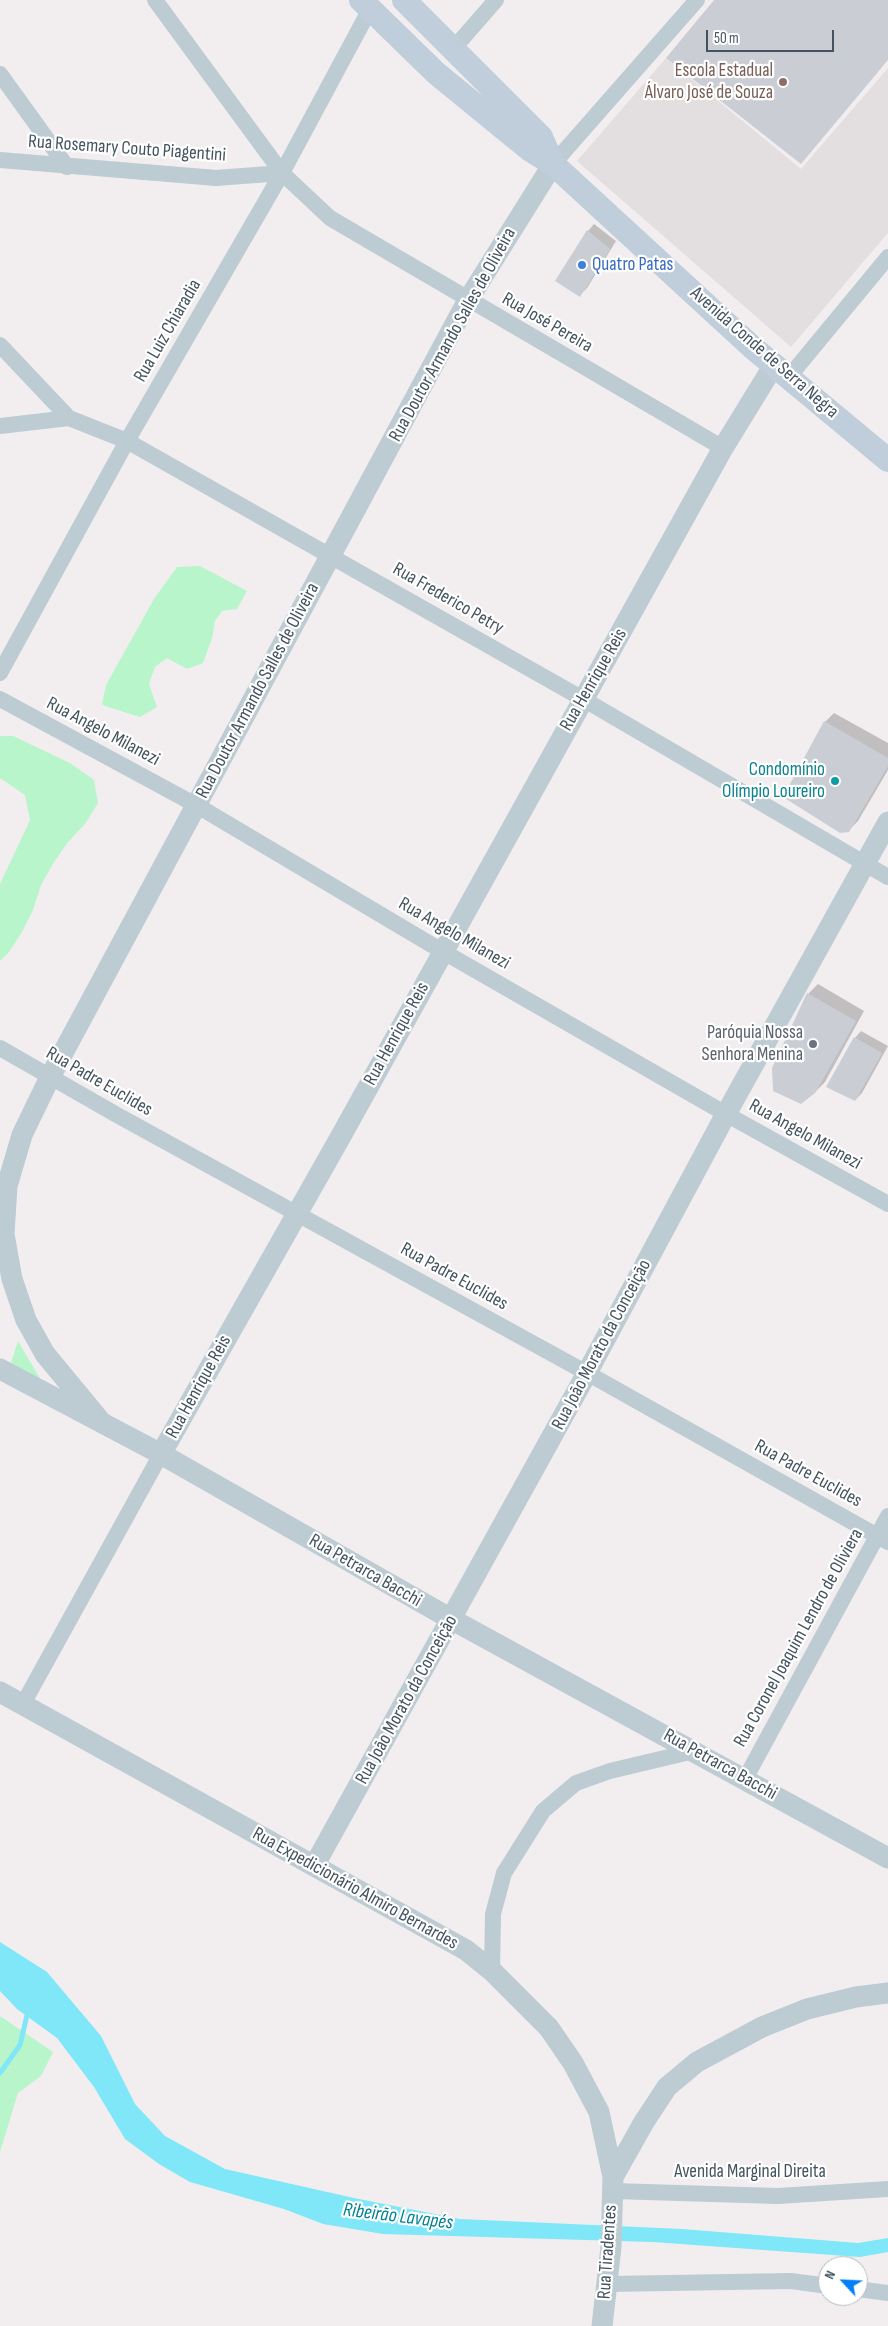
<!DOCTYPE html>
<html>
<head>
<meta charset="utf-8">
<style>
	body { margin:0 }
	#map { position:relative; width:888px; height:2326px; overflow:hidden; background:#f2eeef; font-family:"Sofia Sans Condensed",sans-serif }
	canvas { display:block }
	.north { position:absolute; left:818px; top:2256px; width:50px; height:50px; box-sizing:border-box; background:#fff; border:1px solid #b4bbbf; border-radius:50%; rotate:295deg; font-size:14px; font-weight:700; line-height:20px; text-align:center; color:#44545f }
	.north::after { content:''; display:block; margin:auto; width:18px; height:22px; background:#0380f8; clip-path:polygon(50% 0,100% 100%,50% 72%,0 100%) }
	.scale { position:absolute; left:706px; top:30px; width:128px; height:22px; box-sizing:border-box; border:2px solid #44545f; border-top:0; padding-left:6px; font-size:15px; line-height:18px; white-space:nowrap; color:#44545f; -webkit-text-stroke:4px #fff; paint-order:stroke }
</style>
</head>
<body>
<div id="map">
<canvas width="888" height="2326"></canvas>
<div class="north">N</div>
<div class="scale">50 m</div>
</div>
<script>
const g = document.querySelector('canvas').getContext('2d');
g.lineJoin = 'round';
function fill(path, color) {
  g.fillStyle = color;
  g.fill(path, 'evenodd');
}
function toPath(rows) {
  const path = new Path2D();
  for (const r of rows) {
    path.moveTo(r[0], r[1]);
    for (let i = 2; i < r.length; i += 2) path.lineTo(r[i], r[i + 1]);
  }
  return path;
}
function strokePath(path, color, width, dash) {
  g.strokeStyle = color;
  g.lineWidth = width;
  g.lineCap = dash ? 'butt' : 'round';
  g.setLineDash(dash || []);
  g.stroke(path);
}
function write(font, color, halo, rows, align = 'center') {
  g.font = font + ' "Sofia Sans Condensed",sans-serif';
  g.lineWidth = 4.5;
  g.setLineDash([]);
  g.textBaseline = 'middle';
  g.strokeStyle = halo;
  g.fillStyle = color;
  for (const [text, x, y, turn = 0] of rows) {
    g.save();
    g.translate(x, y);
    g.rotate((+turn || 0) * Math.PI / 180);
    g.textAlign = isNaN(turn) ? turn : align;
    if (halo) g.strokeText(text, 0, 0);
    g.fillText(text, 0, 0);
    g.restore();
  }
}
const education = toPath([
	[666,58,801,169,888,68,888,233,791,347,577,161]
]);
const green = toPath([
	[200,566,247,591,237,609,222,611,215,621,212,638,203,663,187,669,167,658,155,667,149,684,157,707,140,717,105,706,102,704,106,685,154,599,177,567],
	[0,736,13,736,70,763,94,780,98,803,85,824,68,842,54,862,41,885,33,910,22,932,9,952,0,961,0,884,30,820,25,795,0,778],
	[18,1341,44,1385,10,1366],
	[0,2016,53,2052,41,2076,18,2093,0,2152]
]);
const water = toPath([
	[0,1942,47,1972,101,2036,135,2104,165,2136,225,2169,354,2198,460,2219,682,2229,858,2243,888,2238,888,2252,860,2257,653,2242,383,2234,323,2224,284,2209,190,2182,159,2164,125,2139,94,2087,57,2038,17,2009,0,1991]
]);
const shadow = toPath([
	[594,224,616,241,587,288,580,295,588,231],
	[834,713,888,743,888,770,858,821,848,831,825,722],
	[818,984,864,1011,825,1082,815,1092,773,1068,808,994],
	[861,1031,888,1046,862,1093,855,1100,855,1038]
]);
const stream = toPath([
	[0,2073,20,2045,28,2011]
]);
const building = toPath([
	[714,0,888,0,888,60,801,164,666,58],
	[587,230,610,249,580,297,555,281],
	[824,721,888,758,888,766,849,832,840,833,783,797],
	[807,993,856,1021,815,1093,801,1104,773,1091,772,1068],
	[854,1037,882,1053,855,1101,826,1087]
]);
const minor = toPath([
	[155,0,282,173,330,218,723,448],
	[454,48,496,0],
	[0,74,67,167],
	[0,160,216,178,282,173],
	[553,164,697,0],
	[0,345,69,418,127,441,583,699,888,877],
	[788,378,888,257],
	[0,426,69,418],
	[0,673,127,441,282,173,370,9],
	[0,699,196,805,442,951,726,1114,888,1204],
	[0,1048,117,1115,587,1373,888,1542],
	[23,1704,161,1454],
	[745,1779,888,1516],
	[492,1971,493,1914,504,1873,543,1811,576,1783,610,1771,694,1751],
	[613,2191,778,2196,888,2189],
	[607,2284,791,2281,828,2286],
	[858,2289,888,2293]
]);
const tertiary = toPath([
	[0,1369,161,1454,451,1619,888,1858],
	[102,1423,45,1354,26,1320,12,1279,4,1234,7,1186,22,1135,50,1077,468,300,553,164],
	[161,1454,341,1136,723,448,774,365],
	[0,1692,466,1950,492,1971,549,2028,573,2063,599,2112,613,2177,611,2247,602,2326],
	[314,1866,587,1373,726,1114,888,822],
	[613,2177,644,2122,667,2087,697,2062,762,2027,807,2009,856,1997,888,1993]
]);
const secondary = toPath([
	[361,0,436,73,529,149,553,164,752,347,888,460],
	[404,0,541,137,553,164]
]);
const markers = [
	[783,82,5,"#8d6e63"],
	[582,265,5,"#3f7fe0"],
	[835,781,5,"#0f9aa8"],
	[813,1044,5,"#6b7280"]
];
const educationNames = [
	["Escola Estadual",773,71],
	["Álvaro José de Souza",773,93]
];
const streetNames = [
	["Rua Rosemary Couto Piagentini",127,149,4],
	["Rua José Pereira",547,323,30],
	["Rua Luiz Chiaradia",168,331,-60],
	["Rua Doutor Armando Salles de Oliveira",453,335,-61],
	["Avenida Conde de Serra Negra",764,353,41],
	["Rua Frederico Petry",448,599,30],
	["Rua Henrique Reis",594,680,-60],
	["Rua Doutor Armando Salles de Oliveira",258,691,-62],
	["Rua Angelo Milanezi",103,732,28],
	["Rua Angelo Milanezi",454,934,30],
	["Rua Henrique Reis",397,1034,-61],
	["Rua Padre Euclides",99,1082,30],
	["Rua Angelo Milanezi",805,1135,29],
	["Rua Padre Euclides",454,1277,29],
	["Rua João Morato da Conceição",602,1345,-62],
	["Rua Henrique Reis",199,1387,-61],
	["Rua Padre Euclides",808,1474,29],
	["Rua Petrarca Bacchi",365,1571,30],
	["Rua Coronel Joaquim Lendro de Oliviera",799,1638,-61],
	["Rua João Morato da Conceição",407,1700,-61],
	["Rua Petrarca Bacchi",720,1765,29],
	["Rua Expedicionário Almiro Bernardes",355,1889,29],
	["Avenida Marginal Direita",750,2172],
	["Rua Tiradentes",608,2252,-86]
];
const shopNames = [
	["Quatro Patas",592,265]
];
const cultureNames = [
	["Condomínio",825,770],
	["Olímpio Loureiro",825,792]
];
const worshipNames = [
	["Paróquia Nossa",803,1033],
	["Senhora Menina",803,1055]
];
const waterNames = [
	["Ribeirão Lavapés",398,2217,7]
];
fill(education, '#e3dfe1');
fill(green, '#b8f5cb');
fill(water, '#7fe7f7');
fill(shadow, '#0003');
strokePath(stream, '#7fe7f7', 5);
fill(building, '#caced4');
strokePath(minor, '#bdcbd3', 16);
strokePath(tertiary, '#bdcbd3', 21);
strokePath(secondary, '#bfceda', 24);
for (const [x, y, r, color] of markers) {
  const dot = new Path2D();
  dot.arc(x, y, r, 0, 2 * Math.PI);
  g.fillStyle = color;
  g.fill(dot);
  strokePath(dot, '#fff', 2);
}
write('19px', '#785e54', '#fff', educationNames, 'right');
write('19px', '#44545f', '#fff', streetNames);
write('19px', '#366cbe', '#fff', shopNames, 'left');
write('19px', '#0d838f', '#fff', cultureNames, 'right');
write('19px', '#5b616d', '#fff', worshipNames, 'right');
write('italic 20px', '#038295', '#fff', waterNames);
</script>
</body>
</html>
